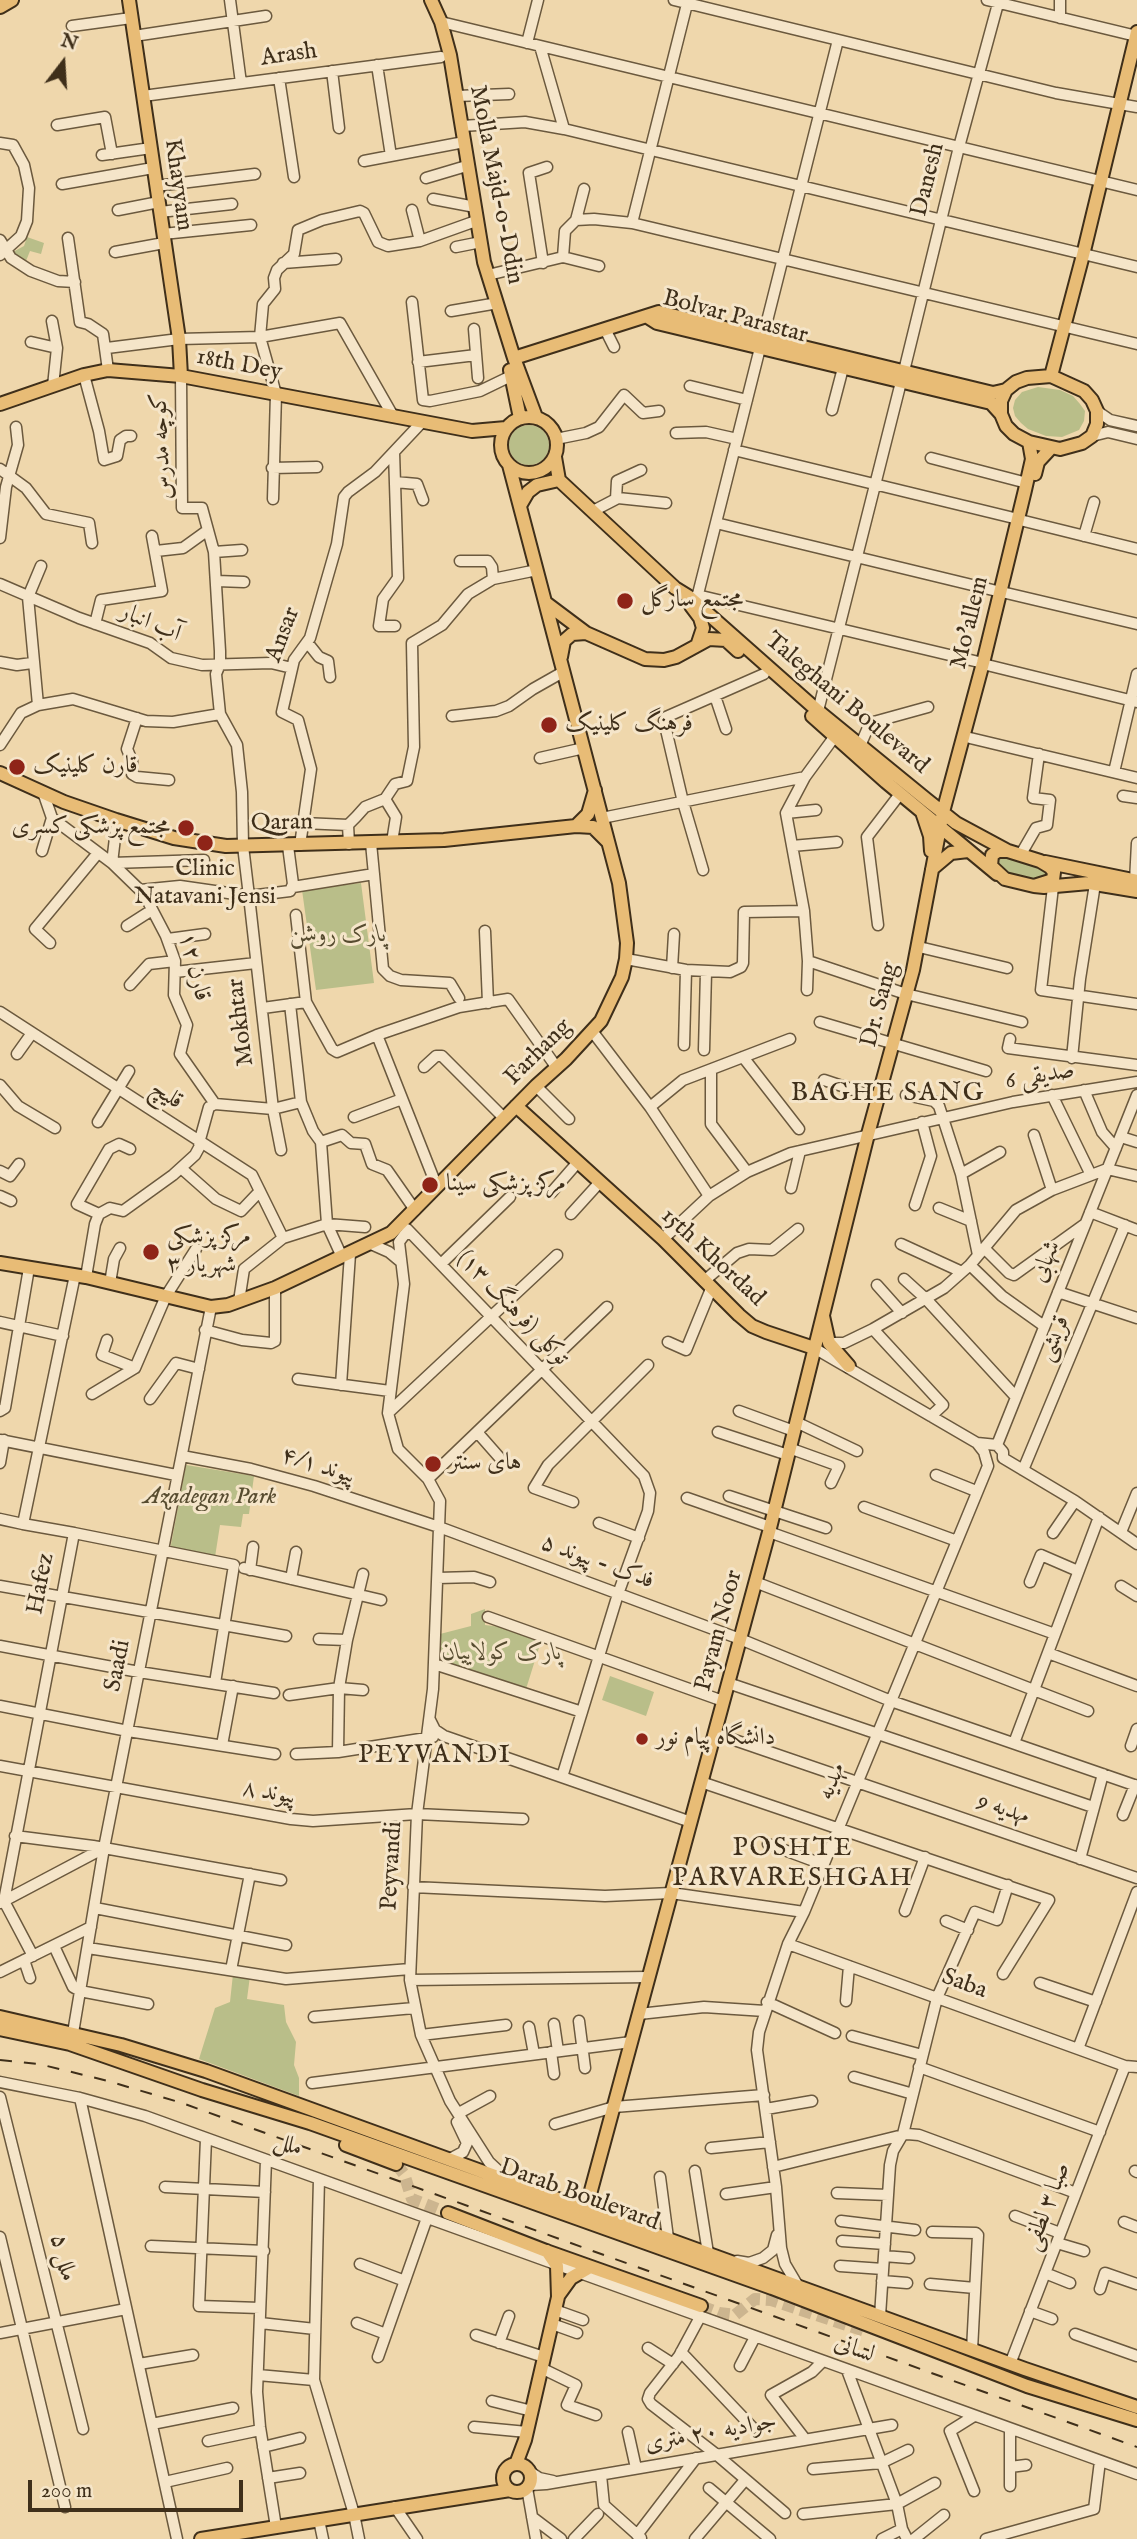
<!DOCTYPE html>
<html>
<head>
<meta charset="utf-8">
<style>
	body { margin:0 }
	#map { position:relative; width:1137px; height:2539px; overflow:hidden; background:#efd7ac; font-family:"IM FELL English",serif }
	canvas { display:block }
	.north { position:absolute; left:28px; top:28px; width:70px; height:70px; -webkit-text-stroke:5px #f5e5c9; paint-order:stroke; rotate:17deg; font-size:19px; font-weight:700; line-height:28px; text-align:center; color:#3f2f1a }
	.north::after { content:''; display:block; margin:auto; width:24px; height:32px; background:#3f2f1a; clip-path:polygon(50% 0,100% 100%,50% 72%,0 100%) }
	.scale { position:absolute; left:28px; top:2480px; width:215px; height:32px; box-sizing:border-box; border:4px solid #3f2f1a; border-top:0; padding-left:9px; font-size:21px; line-height:24px; white-space:nowrap; color:#3f2f1a; -webkit-text-stroke:5px #f5e5c9; paint-order:stroke }
</style>
</head>
<body>
<div id="map">
<canvas width="1137" height="2539"></canvas>
<div class="north">N</div>
<div class="scale">200 m</div>
</div>
<script>
const g = document.querySelector('canvas').getContext('2d');
g.lineJoin = 'round';
function fill(path, color) {
  g.fillStyle = color;
  g.fill(path, 'evenodd');
}
function toPath(rows) {
  const path = new Path2D();
  for (const r of rows) {
    if (r.length === 3) {
      path.moveTo(r[0] + r[2], r[1]);
      path.arc(r[0], r[1], r[2], 0, 2 * Math.PI);
      continue;
    }
    path.moveTo(r[0], r[1]);
    for (let i = 2; i < r.length; i += 2) path.lineTo(r[i], r[i + 1]);
  }
  return path;
}
function strokePath(path, color, width, dash) {
  g.strokeStyle = color;
  g.lineWidth = width;
  g.lineCap = dash ? 'butt' : 'round';
  g.setLineDash(dash || []);
  g.stroke(path);
}
function write(font, color, halo, rows, align = 'center') {
  g.font = font + ' "IM FELL English",Amiri,serif';
  g.lineWidth = 6;
  g.setLineDash([]);
  g.textBaseline = 'middle';
  g.strokeStyle = halo;
  g.fillStyle = color;
  for (const [text, x, y, turn = 0] of rows) {
    g.save();
    g.translate(x, y);
    g.rotate((+turn || 0) * Math.PI / 180);
    g.textAlign = isNaN(turn) ? turn : align;
    if (halo) g.strokeText(text, 0, 0);
    g.fillText(text, 0, 0);
    g.restore();
  }
}
const green = toPath([
	[27,237,44,243,41,254,30,251,26,261,12,256,11,253,24,246],
	[1038,387,1060,390,1073,396,1080,404,1085,411,1084,421,1079,430,1062,437,1046,436,1028,429,1021,423,1015,416,1013,408,1015,400,1022,392],
	[529,445,20],
	[1000,854,1025,859,1049,872,1049,878,1035,883,998,871,994,857],
	[361,883,374,983,316,990,302,890],
	[186,1465,254,1476,249,1514,243,1514,241,1527,220,1525,215,1557,170,1550],
	[485,1609,485,1625,509,1628,542,1638,526,1689,441,1663,440,1634,471,1626,471,1614],
	[610,1676,654,1692,646,1716,602,1700],
	[233,1974,250,1976,247,1999,284,2005,286,2022,296,2042,294,2065,299,2078,299,2096,199,2059,215,2008,230,2002]
]);
const majorTunnel = toPath([
	[396,2164,404,2174,412,2199,448,2213],
	[701,2306,719,2313,735,2315,755,2299,771,2300,865,2331]
]);
const minor = toPath([
	[230,0,241,83],
	[674,0,1056,93,1137,107],
	[987,0,1136,36],
	[1060,0,1060,18],
	[441,22,1137,190],
	[72,26,131,18],
	[134,36,266,16],
	[527,43,538,0],
	[540,46,564,129],
	[377,65,391,156],
	[332,71,339,128],
	[279,78,294,177],
	[143,96,441,57],
	[457,96,509,94],
	[57,125,105,117,112,154],
	[462,126,525,122,564,129,1137,267],
	[0,143,13,145,24,165,29,188,27,221,21,236,0,255],
	[102,155,151,148],
	[364,161,459,143],
	[426,178,463,167],
	[62,184,153,168],
	[156,186,255,174],
	[433,199,470,206],
	[118,210,159,202],
	[412,210,420,241],
	[160,212,232,204],
	[576,220,584,189],
	[632,223,688,0],
	[163,234,251,225],
	[68,238,80,322,88,324,103,334,108,370],
	[0,240,11,258,31,271,58,281,75,282],
	[456,247,476,243],
	[115,252,164,243],
	[563,257,599,266],
	[283,263,336,259],
	[543,263,529,173,547,167],
	[488,275,563,257,565,231,576,220,594,219,632,223,1137,344],
	[412,302,423,400,430,401,480,391,511,376],
	[451,311,492,304],
	[474,329,478,378],
	[605,329,614,347],
	[763,337,838,40],
	[31,342,57,348,52,321],
	[107,348,179,339,260,337,340,323,393,416],
	[418,362,476,355],
	[904,371,959,147,999,0],
	[84,375,99,431,104,460,117,456,120,440,126,436,131,436],
	[181,376,182,508,202,508,214,552,220,651,220,664,216,674,220,714,237,745,242,792,243,846,249,896,273,1109,281,1150],
	[53,386,57,348],
	[690,386,747,400],
	[832,410,843,368],
	[1097,411,1110,420,1137,426],
	[676,433,706,432,737,439],
	[1092,436,1108,432,1137,439],
	[556,439,586,433,599,427,624,395,643,413,659,411],
	[734,450,1018,519],
	[394,452,398,578,383,599,379,626,395,626],
	[931,458,1027,483],
	[272,468,317,467],
	[0,469,26,488,46,514,89,523,92,543],
	[395,482,417,484,423,500],
	[273,499,276,394,260,337,263,304,275,289,274,278,277,270,294,254,298,230,322,220,360,211,364,213,378,242,388,246,420,241,473,222],
	[616,499,617,481,641,470],
	[593,511,618,498,666,503],
	[1024,521,1137,549],
	[716,523,1001,592],
	[1084,536,1094,502],
	[0,538,6,487,18,445,16,427],
	[156,551,183,548,208,530],
	[214,552,242,550],
	[460,561,488,561,492,567,493,579],
	[217,581,244,582],
	[0,584,79,618,150,643,171,658,202,665,271,663,292,668],
	[1006,593,1137,624],
	[697,595,983,663],
	[696,602,760,348],
	[95,624,101,600,162,591,152,536],
	[307,642,319,657,328,661,330,677],
	[0,662,17,665,32,663],
	[987,665,1137,702],
	[715,696,726,729],
	[38,705,28,597,41,566],
	[818,711,901,382],
	[452,716,496,711,509,706,533,689,563,672],
	[137,718,127,749,132,761,132,774,137,777,169,780],
	[835,736,805,777,786,813,804,911,808,961,906,994,1022,1022],
	[970,738,1137,778],
	[0,745,21,713,38,705,73,699,146,721,173,722,220,714],
	[860,746,870,723,928,707],
	[540,758,584,748],
	[1114,772,1137,674],
	[43,792,52,818,112,863,144,894,166,936,175,961,174,995,187,1025,180,1054,215,1104],
	[1123,796,1137,798],
	[385,799,396,817,392,842],
	[786,813,816,810],
	[602,818,805,777],
	[303,823,348,825],
	[371,843,383,969,390,976,401,980,450,983,459,998],
	[349,844,348,825,356,817,365,807,385,799,395,784,407,781,414,747,412,643,442,625,468,594,493,579,537,570],
	[300,845,311,769,298,720,282,712,294,660,310,638,337,544,344,497,348,492,375,472,422,422],
	[792,846,837,842],
	[42,851,52,818],
	[1021,854,1036,828,1047,825,1050,800,1033,798,1039,754],
	[112,863,204,860],
	[112,863,117,821],
	[703,870,683,802,664,721,666,717,764,674],
	[1135,881,1137,843],
	[293,887,374,874],
	[1053,887,1041,990,1137,1004],
	[140,890,180,886,249,896,290,891,293,884,288,846],
	[296,915,306,1002,332,1049,337,1052,377,1035,459,1007,508,999,557,1068],
	[878,925,867,837,900,794],
	[127,926,152,910],
	[485,931,488,1003],
	[168,939,205,934],
	[50,943,35,929,98,853],
	[919,947,1007,968],
	[626,959,686,970,730,972,741,967,743,963,744,912,804,911],
	[672,968,674,934],
	[175,972,256,963],
	[130,985,149,964,175,961],
	[807,990,808,961],
	[290,1004,301,1102,313,1131,321,1142,327,1224,342,1257],
	[263,1008,306,1002],
	[0,1012,252,1175,283,1238],
	[820,1022,986,1071],
	[592,1031,650,1107,709,1196],
	[377,1035,437,1187],
	[1010,1039,1008,1048,1137,1065],
	[684,1045,686,970],
	[704,1050,706,972],
	[17,1054,32,1033],
	[743,1057,799,1129],
	[1072,1058,1080,979,1095,884],
	[424,1067,436,1056,442,1056,504,1118],
	[711,1070,711,1124,747,1172],
	[824,1080,878,1098],
	[0,1085,18,1106,55,1128],
	[536,1086,569,1119],
	[1084,1090,1102,1132,1116,1148],
	[906,1095,934,1101,939,1106,961,1174,978,1255],
	[1052,1095,1091,1175],
	[650,1107,683,1080,790,1039],
	[354,1117,402,1099],
	[98,1122,129,1071],
	[1034,1135,1052,1190],
	[1121,1137,1137,1142],
	[321,1142,342,1135,351,1143,365,1144,372,1164,387,1170,415,1210],
	[199,1143,209,1107,215,1104,273,1109,301,1102],
	[181,1168,216,1199,241,1211,260,1191],
	[0,1171,10,1176,19,1164],
	[961,1174,1000,1152],
	[791,1188,800,1151],
	[551,1193,578,1162],
	[0,1196,11,1201],
	[915,1205,931,1156,922,1122],
	[939,1208,971,1221],
	[1090,1212,1137,1230],
	[99,1214,77,1204,109,1149,119,1144,130,1149],
	[571,1214,600,1182],
	[407,1229,644,1476,650,1493,648,1511,618,1594,562,1777],
	[411,1234,405,1234,399,1242,404,1284,388,1413,398,1449,428,1479,440,1501,433,1689,417,1814,410,1980,421,2035,450,2101,489,2162,505,2177],
	[663,1239,709,1196,747,1172,791,1153,1013,1102,1137,1082],
	[371,1244,389,1252,401,1262],
	[901,1244,962,1272],
	[984,1248,1009,1273,1014,1275,1085,1224],
	[441,1264,510,1197],
	[970,1265,1002,1296,1044,1326],
	[86,1277,95,1224,99,1214,110,1208,123,1211,173,1175,195,1155,201,1144],
	[904,1279,926,1299,1016,1397],
	[704,1281,737,1253,749,1249,772,1250,798,1229],
	[110,1283,114,1259,120,1248],
	[877,1285,902,1313],
	[1058,1292,1137,1318],
	[239,1301,244,1269,283,1238,327,1224,365,1227],
	[0,1322,63,1336],
	[873,1329,943,1405,931,1416],
	[205,1330,242,1340,271,1343,275,1341,275,1288],
	[107,1340,102,1355,135,1368],
	[668,1342,686,1350,711,1289],
	[829,1343,844,1343,873,1329,944,1288,970,1265,1016,1210,1052,1190,1107,1169,1137,1176],
	[814,1348,977,1443,997,1445],
	[298,1379,390,1391],
	[341,1385,350,1254],
	[92,1394,135,1368,166,1296,196,1249],
	[150,1399,176,1363,199,1369],
	[0,1411,5,1408,29,1268],
	[739,1411,794,1431],
	[388,1413,557,1255],
	[796,1422,857,1451],
	[477,1432,499,1457],
	[718,1432,788,1455],
	[0,1440,176,1475],
	[977,1443,984,1452,988,1466],
	[997,1445,1137,1095],
	[997,1445,1003,1452,1003,1458,1075,1501,1137,1544],
	[789,1448,839,1466,831,1483],
	[182,1456,251,1469,314,1486,439,1527,740,1639,891,1701,1137,1786],
	[0,1463,4,1440],
	[1023,1470,1125,1225],
	[936,1475,976,1491],
	[428,1479,607,1307],
	[729,1496,826,1528],
	[687,1498,770,1527],
	[573,1502,534,1488,548,1465,648,1365],
	[864,1507,957,1541],
	[0,1519,23,1524],
	[599,1523,639,1538],
	[769,1532,1055,1634],
	[1121,1532,1137,1493],
	[74,1533,234,1565,215,1683],
	[1053,1533,1075,1501],
	[244,1568,381,1600],
	[250,1570,253,1547],
	[438,1578,474,1577,490,1582],
	[291,1579,296,1552],
	[755,1582,1088,1711],
	[1030,1582,1041,1555,1078,1571],
	[0,1586,286,1636],
	[1121,1586,1137,1596],
	[488,1617,723,1701],
	[319,1639,347,1640],
	[0,1646,139,1672,274,1693],
	[1048,1653,1137,1686],
	[434,1664,582,1712],
	[728,1683,1093,1807],
	[289,1695,339,1688,363,1690],
	[0,1706,128,1731,275,1754],
	[430,1720,435,1730,444,1736,691,1822],
	[714,1733,1137,1878],
	[1014,1743,1099,1517],
	[222,1745,233,1686],
	[1131,1746,1137,1729],
	[338,1752,339,1688,347,1640,363,1574],
	[296,1754,338,1752,433,1737],
	[0,1766,291,1819,313,1821,417,1814,523,1819],
	[701,1782,1049,1900,1003,1974],
	[1123,1815,1135,1785],
	[15,1836,93,1846,281,1880],
	[768,1844,822,1864],
	[1080,1859,1103,1774],
	[413,1887,605,1896,671,1893,804,1912],
	[4,1901,74,1533,23,1524,75,1275],
	[4,1901,33,1956],
	[0,1903,104,1848],
	[95,1908,286,1945],
	[905,1911,925,1857],
	[946,1921,968,1930],
	[788,1944,1125,2066,1137,2067],
	[54,1946,73,1987,80,1991,148,2004],
	[88,1948,286,1979,410,1969],
	[24,1960,30,1978],
	[231,1970,250,1874],
	[0,1972,91,1927],
	[410,1980,649,1977],
	[1040,1983,1096,2002],
	[846,2001,849,1966],
	[767,2002,835,2033],
	[639,2014,704,2007,765,2011],
	[314,2017,414,2008],
	[579,2021,585,2068],
	[554,2024,558,2051],
	[529,2027,534,2054],
	[73,2033,104,1848,211,1307],
	[421,2035,506,2025],
	[852,2036,922,2055],
	[1078,2049,1137,1892],
	[551,2052,554,2074],
	[919,2067,1100,2132],
	[854,2077,913,2094],
	[0,2082,80,2098,145,2116,1137,2474],
	[312,2083,631,2042],
	[0,2097,83,2429],
	[80,2098,177,2539],
	[766,2109,812,2101],
	[459,2113,490,2096],
	[555,2124,614,2107,764,2095],
	[206,2139,199,2306,260,2308],
	[711,2148,770,2142],
	[450,2159,463,2152,467,2143,457,2122],
	[266,2160,257,2392,260,2427,276,2527],
	[773,2167,907,2134,919,2135,1076,2193],
	[695,2171,708,2253],
	[1135,2171,1137,2172],
	[660,2177,668,2238],
	[319,2179,314,2380,354,2514,359,2539],
	[165,2187,265,2192],
	[837,2193,888,2195],
	[726,2194,776,2187],
	[1015,2216,1060,2233],
	[841,2221,915,2230],
	[1124,2222,1137,2227],
	[932,2232,976,2233,978,2235,972,2350],
	[0,2237,65,2507],
	[842,2241,885,2244],
	[1057,2243,1084,2251],
	[151,2246,264,2251],
	[884,2256,909,2258],
	[737,2261,749,2263,763,2258,773,2250,777,2235],
	[360,2264,405,2281],
	[840,2266,883,2269],
	[1045,2273,1070,2283],
	[882,2281,907,2283],
	[930,2284,975,2288],
	[798,2286,785,2264,781,2248,776,2187,757,2050,759,2032,788,1944,804,1912,988,1466],
	[1100,2289,1105,2273,1137,2284],
	[555,2310,583,2320],
	[1030,2311,1052,2319],
	[880,2316,890,2165,893,2151,903,2134,937,1998,975,1912,997,1920,1008,1885],
	[700,2317,679,2356,650,2393,648,2399,651,2404,717,2455,785,2513],
	[260,2323,315,2329],
	[357,2323,386,2334],
	[552,2324,577,2333],
	[0,2333,126,2309],
	[1075,2334,1137,2356],
	[476,2335,544,2357],
	[499,2343,509,2316],
	[648,2348,673,2364],
	[681,2352,753,2428],
	[378,2357,427,2218],
	[139,2364,193,2355],
	[1010,2364,1125,2066],
	[740,2366,755,2337],
	[541,2368,576,2385,567,2405,596,2415],
	[847,2370,897,2504,902,2529,907,2539],
	[258,2375,314,2380],
	[492,2401,532,2411],
	[152,2424,233,2408],
	[474,2427,527,2432],
	[628,2432,636,2468],
	[805,2439,771,2395,812,2372,823,2361],
	[208,2441,260,2430],
	[263,2447,300,2438],
	[1010,2467,1026,2465],
	[813,2469,881,2463,908,2450],
	[530,2472,539,2478,553,2481],
	[601,2475,604,2505,641,2538],
	[268,2478,300,2473],
	[165,2482,227,2468],
	[530,2485,546,2484,892,2425],
	[1010,2486,1010,2429],
	[527,2488,536,2539],
	[709,2488,770,2539],
	[974,2491,950,2431,974,2416],
	[395,2507,417,2539],
	[803,2514,897,2504,935,2483],
	[532,2517,561,2539],
	[319,2520,323,2539],
	[637,2535,696,2458],
	[574,2539,598,2514],
	[695,2539,745,2480],
	[882,2539,902,2529],
	[914,2539,944,2515],
	[986,2539,1094,2509,1100,2461]
]);
const major = toPath([
	[129,0,179,339,181,376],
	[431,0,441,22,450,55,484,262,514,358,536,417],
	[0,7,12,0],
	[646,316,657,323,991,403,1001,414],
	[514,358,659,312,993,393,1006,390],
	[510,370,520,418],
	[1051,376,1083,255,1137,32],
	[1051,376,1084,391,1092,400,1097,411,1097,424,1092,436,1082,443,1060,449,1029,442,1014,434,1006,426,1001,414,1001,401,1006,390,1016,382,1027,378,1051,376],
	[0,404,84,375,108,370,181,376,472,431,506,428],
	[529,445,28],
	[555,457,559,480,675,588,688,596,818,711,927,800,956,823,1008,851],
	[1035,474,1038,462,1051,448],
	[521,504,528,492,537,485,559,480],
	[546,603,586,633],
	[691,606,700,618,703,628,698,643],
	[561,657,564,641,572,634,586,633,645,659,664,660,676,657,709,639,726,640,738,651],
	[812,716,886,782,997,874],
	[0,773,64,802,116,820,174,838,226,846,444,840,576,826,593,827,607,841],
	[922,812,930,836,931,851],
	[576,826,588,814,595,790],
	[1045,862,1137,881],
	[932,869,951,853,968,851],
	[1034,886,1053,880,1054,872,1050,867,1040,861,1008,851,998,851,992,855,991,866,1005,879,1034,886,1044,887,1089,883,1137,891],
	[516,1106,663,1239,739,1315,752,1326,766,1332,814,1348],
	[0,1263,86,1277,211,1307,228,1305,275,1288,391,1233,536,1086,566,1059,601,1021,622,977,626,959,627,943,619,883,509,465],
	[823,1316,829,1343,849,1366],
	[0,2017,121,2045,206,2071,1025,2369,1137,2407],
	[0,2029,70,2044,202,2090,310,2123,772,2288,1027,2386,1137,2420],
	[346,2145,396,2164],
	[586,2209,769,1532,868,1134,913,970,943,812,983,663,1025,490,1032,459,1029,442],
	[448,2213,546,2251,701,2306],
	[558,2296,571,2278,590,2267],
	[516,2464,525,2440,558,2297,557,2266,547,2251],
	[517,2478,14],
	[201,2539,510,2490]
]);
const rail = toPath([
	[0,2060,39,2064,108,2081,182,2103,1137,2447]
]);
const markers = [
	[625,601,9,"#8f2418"],
	[549,725,9,"#8f2418"],
	[17,767,9,"#8f2418"],
	[186,828,9,"#8f2418"],
	[205,843,9,"#8f2418"],
	[430,1185,9,"#8f2418"],
	[151,1252,9,"#8f2418"],
	[433,1464,9,"#8f2418"],
	[642,1739,7,"#8f2418"]
];
const streetNames = [
	["Arash",289,56,-8],
	["Danesh",929,180,-76],
	["Khayyam",177,185,82],
	["Molla Majd-o-Ddin",495,185,79],
	["Bolvar Parastar",735,318,15],
	["18th Dey",239,366,11],
	["کوچه مدرس",163,446,-93],
	["Mo'allem",971,623,-76],
	["آب انبار",150,624,23],
	["Ansar",284,635,-69],
	["Taleghani Boulevard",846,704,40],
	["Qaran",282,824,-1],
	["قارن ۱۲",193,967,76],
	["Dr. Sang",881,1005,-75],
	["Mokhtar",242,1022,-97],
	["Farhang",539,1053,-45],
	["صدیقی 6",1040,1077,-10],
	["قلیچ",166,1096,33],
	["15th Khordad",712,1258,43],
	["شهابی",1047,1262,-68],
	["توکلی (فرهنگ ۱۳)",512,1309,46],
	["قریشی",1055,1339,-67],
	["پیوند ۴/۱",318,1467,17],
	["فدک - پیوند ۵",597,1563,20],
	["Hafez",42,1584,-79],
	["Payam Noor",720,1631,-75],
	["Saadi",119,1666,-79],
	["مهدیه",833,1782,-67],
	["پیوند ۸",269,1794,9],
	["مهدیه 9",1003,1810,19],
	["Peyvandi",393,1866,-87],
	["Saba",964,1985,20],
	["ملل",288,2146,20],
	["Darab Boulevard",579,2196,20],
	["صبا ۳ لطفی",1048,2207,-69],
	["ملل ۵",62,2258,76],
	["لسانی",854,2350,20],
	["جوادیه ۲۰ متری",711,2434,-10]
];
const poiNames = [
	["مجتمع سارگل",641,601],
	["فرهنگ کلینیک",565,725],
	["قارن کلینیک",33,767],
	["مجتمع پزشکی کسری",170,828,"right"],
	["Clinic",205,870,"center"],
	["Natavani Jensi",205,898,"center"],
	["مرکز پزشکی سینا",446,1185],
	["مرکز پزشکی",167,1238],
	["شهریار ۳",167,1266],
	["های سنتر",449,1464],
	["دانشگاه پیام نور",656,1739]
];
const parkNames = [
	["پارک روشن",338,936],
	["Azadegan Park",210,1498],
	["پارک کولاییان",502,1654]
];
const neighbourhoodNames = [
	["BAGHE SANG",888,1095],
	["PEYVANDI",435,1757],
	["POSHTE",793,1850],
	["PARVARESHGAH",793,1880]
];
fill(green, '#b9be89');
strokePath(majorTunnel, '#ccb58f', 12, [12, 6]);
strokePath(minor, '#6b593e', 13);
strokePath(major, '#3f2f1a', 16);
strokePath(minor, '#f5e5c9', 10);
strokePath(major, '#e8bc76', 12);
strokePath(rail, '#3f2f1a', 2, [12, 12]);
for (const [x, y, r, color] of markers) {
  const dot = new Path2D();
  dot.arc(x, y, r, 0, 2 * Math.PI);
  g.fillStyle = color;
  g.fill(dot);
  strokePath(dot, '#f5e5c9', 2.5);
}
write('24px', '#3f2f1a', '#f5e5c9', streetNames);
write('24px', '#3f2f1a', '#f5e5c9', poiNames, 'left');
write('italic 24px', '#574c30', '#f5e5c9', parkNames);
g.letterSpacing = '2px';
write('26px', '#3f2f1a', '#f5e5c9', neighbourhoodNames);
g.letterSpacing = '0px';
</script>
</body>
</html>
